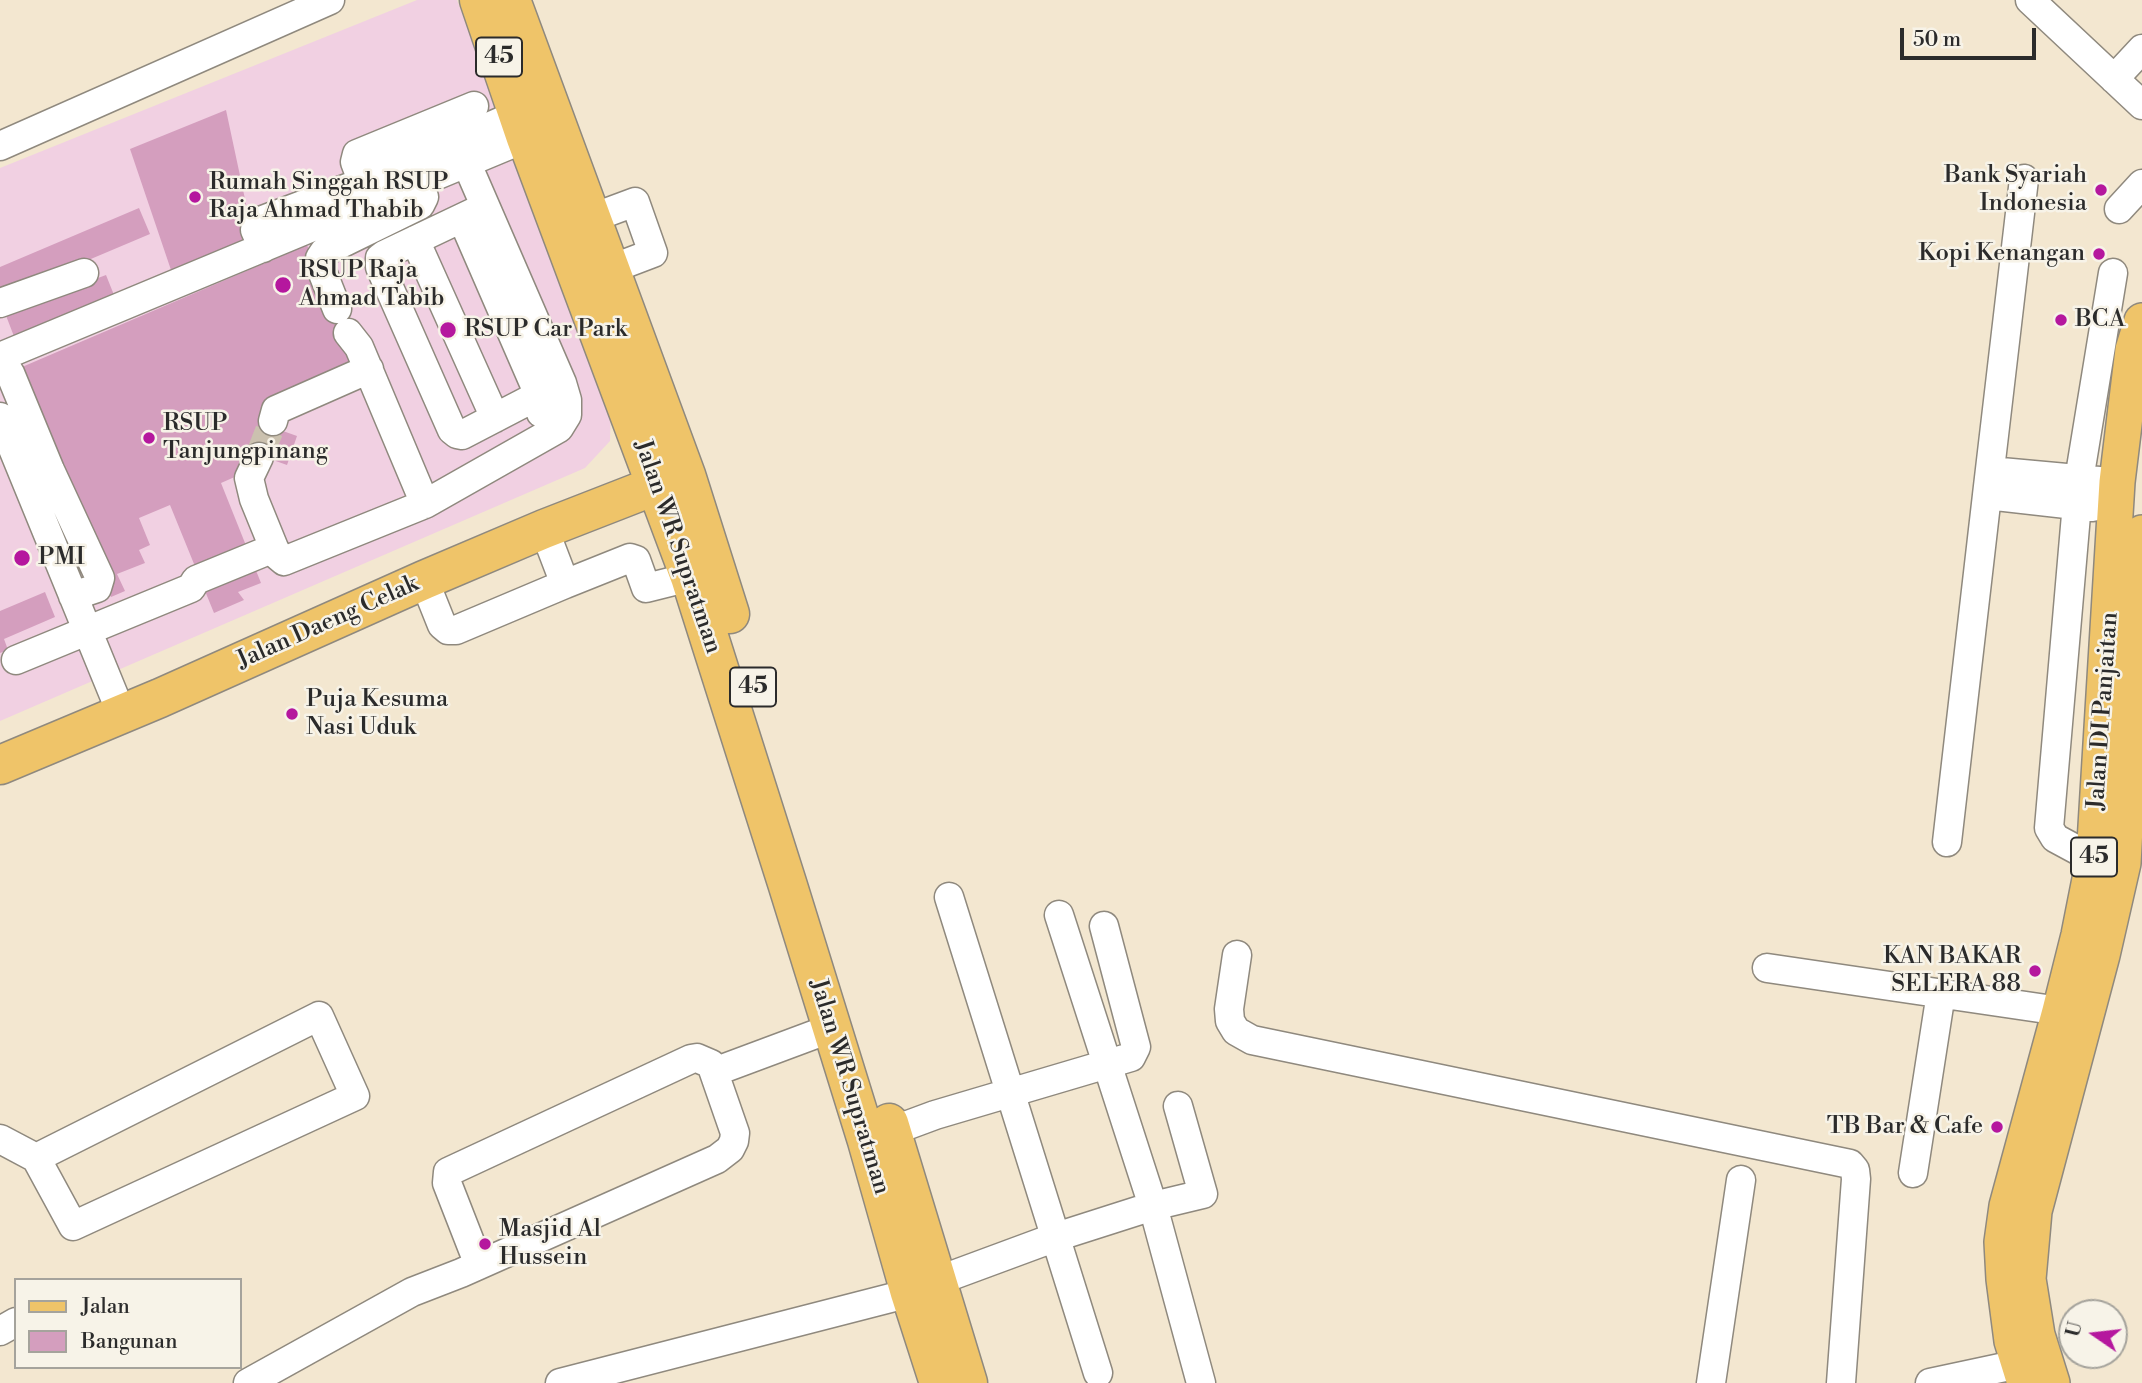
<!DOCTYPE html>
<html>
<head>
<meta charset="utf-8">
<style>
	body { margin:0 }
	#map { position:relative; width:2142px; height:1383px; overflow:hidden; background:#f3e7d0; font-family:"Libre Bodoni",serif }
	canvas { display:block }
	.legend { position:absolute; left:14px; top:1278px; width:228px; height:91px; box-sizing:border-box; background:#f7f3e8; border:2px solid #a5a39c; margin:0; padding:9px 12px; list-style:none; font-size:21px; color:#2b2b2b }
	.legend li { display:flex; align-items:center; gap:14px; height:35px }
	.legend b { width:35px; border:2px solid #a5a39c }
	.north { position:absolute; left:2058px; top:1299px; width:70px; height:70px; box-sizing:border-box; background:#f7f3e8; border:2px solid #a5a39c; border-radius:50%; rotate:284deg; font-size:19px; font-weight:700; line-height:28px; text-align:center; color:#2b2b2b }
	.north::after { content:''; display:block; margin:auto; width:24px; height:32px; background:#b5179e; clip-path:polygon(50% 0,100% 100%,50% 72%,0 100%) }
	.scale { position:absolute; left:1900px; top:28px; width:136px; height:32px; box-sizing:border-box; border:4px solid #2b2b2b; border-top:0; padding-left:9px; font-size:21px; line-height:24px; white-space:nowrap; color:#2b2b2b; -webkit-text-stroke:5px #f7f3e8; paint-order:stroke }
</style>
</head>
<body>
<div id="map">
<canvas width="2142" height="1383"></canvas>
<ul class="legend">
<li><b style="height:9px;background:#efc469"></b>Jalan</li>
<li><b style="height:19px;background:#d49ebe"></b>Bangunan</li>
</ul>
<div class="north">U</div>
<div class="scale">50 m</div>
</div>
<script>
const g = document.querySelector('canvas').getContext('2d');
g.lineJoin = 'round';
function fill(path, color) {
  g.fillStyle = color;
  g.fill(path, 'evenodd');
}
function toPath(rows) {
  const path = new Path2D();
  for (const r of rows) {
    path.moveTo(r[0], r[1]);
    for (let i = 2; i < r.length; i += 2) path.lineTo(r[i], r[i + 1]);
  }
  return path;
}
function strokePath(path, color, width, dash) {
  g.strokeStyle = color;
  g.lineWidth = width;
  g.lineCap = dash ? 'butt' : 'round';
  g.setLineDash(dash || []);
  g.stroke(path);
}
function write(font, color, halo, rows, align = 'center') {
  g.font = font + ' "Libre Bodoni",serif';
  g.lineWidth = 5;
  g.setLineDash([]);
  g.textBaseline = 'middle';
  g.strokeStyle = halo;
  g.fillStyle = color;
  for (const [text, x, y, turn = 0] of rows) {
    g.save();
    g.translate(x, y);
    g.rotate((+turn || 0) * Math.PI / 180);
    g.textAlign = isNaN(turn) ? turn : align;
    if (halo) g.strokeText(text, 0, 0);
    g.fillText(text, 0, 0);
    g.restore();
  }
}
const built = toPath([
	[417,0,457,0,611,402,610,441,585,468,0,721,0,168]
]);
const building = toPath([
	[226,110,255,246,171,270,130,149],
	[139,208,150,234,8,294,0,291,0,267],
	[307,245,360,371,263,424,246,472,221,483,261,583,238,592,244,600,214,613,170,505,139,518,150,545,139,550,145,563,117,574,125,591,111,597,51,452,22,367],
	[106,275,116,300,15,339,5,313],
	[266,425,297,436,287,465,256,454],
	[45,592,55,617,4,639,8,650,0,653,0,611]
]);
const minorTunnel = toPath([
	[259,457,273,421]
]);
const minor = toPath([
	[2030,0,2142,105],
	[2114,79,2142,49],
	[0,146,330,0],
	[369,199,355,162,357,154,474,106],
	[485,207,384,255,380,258,380,267,452,430,457,434,462,435,562,383],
	[2119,209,2142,184],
	[462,218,539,395,541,413],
	[592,218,635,202,653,253,611,269],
	[415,240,495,418],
	[263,248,255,230,256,223,260,221,363,182,518,114],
	[0,303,84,273],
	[337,309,320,266,320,258,324,252,420,205,424,197,418,182],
	[0,357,526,138],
	[0,371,6,370,10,373,50,470,100,578,97,588,73,596],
	[0,417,122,715],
	[273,421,276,410,369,369],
	[259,457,249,478,254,499,274,548,278,556,284,561,425,504,359,347,348,333],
	[1990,471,2099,481],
	[1987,495,2024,179],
	[425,504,559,428,567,415,567,400,562,383,457,141],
	[424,580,442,625,448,630,456,630,565,584,544,529],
	[565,584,630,558,636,560,646,588,690,577],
	[16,660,191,588,196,580,274,548],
	[1947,842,1987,495,2093,507],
	[2094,859,2055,838,2049,828,2079,480,2113,273],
	[949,897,1098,1373],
	[1059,915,1153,1206,1201,1383],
	[1237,955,1229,1009,1230,1021,1236,1031,1252,1040,1850,1164,1855,1170,1856,1179,1841,1383],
	[1767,968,2060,1011],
	[714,1072,832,1028],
	[873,1138,935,1115,1131,1057,1136,1047,1104,926],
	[0,1139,36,1158,73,1226,355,1096,319,1016,36,1158],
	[1913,1173,1941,993],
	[937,1281,1056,1237,1153,1206,1203,1194,1178,1106],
	[0,1331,16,1322],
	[248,1383,412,1292,461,1273,717,1159,730,1149,734,1141,735,1133,711,1064,697,1058,691,1059,448,1172,447,1183,479,1265],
	[560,1383,910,1293],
	[1711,1383,1741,1180],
	[1930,1383,2019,1364]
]);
const major = toPath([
	[2025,1383,2012,1341,2004,1279,2002,1242,2007,1206,2060,1011,2079,935,2094,859,2117,482,2133,350,2142,321],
	[2052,1383,2037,1335,2028,1279,2034,1211,2102,955,2123,863,2142,533]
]);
const highway = toPath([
	[479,0,526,138,690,577,788,886,867,1141,910,1293,939,1383],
	[511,0,686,475,730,614],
	[0,765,160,698,424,580,544,529,657,485],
	[889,1123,968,1383]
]);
const markers = [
	[2101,190,7,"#b5179e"],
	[195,197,7,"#b5179e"],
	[2099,254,7,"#b5179e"],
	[283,285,9,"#b5179e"],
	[2061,320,7,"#b5179e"],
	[448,330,9,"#b5179e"],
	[149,438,7,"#b5179e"],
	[22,558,9,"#b5179e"],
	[292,714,7,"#b5179e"],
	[2035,971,7,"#b5179e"],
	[1997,1127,7,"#b5179e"],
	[485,1244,7,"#b5179e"]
];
const shields = [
	[499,57,46],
	[753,687,46],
	[2094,857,46]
];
const shieldNames = [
	["45",499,57],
	["45",753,687],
	["45",2094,857]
];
const poiNames = [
	["Bank Syariah",2087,176,"right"],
	["Indonesia",2087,204,"right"],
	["Rumah Singgah RSUP",209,183],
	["Raja Ahmad Thabib",209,211],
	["Kopi Kenangan",2085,254,"right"],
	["RSUP Raja",299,271],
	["Ahmad Tabib",299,299],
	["BCA",2075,320],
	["RSUP Car Park",464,330],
	["RSUP",163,424],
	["Tanjungpinang",163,452],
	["PMI",38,558],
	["Puja Kesuma",306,700],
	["Nasi Uduk",306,728],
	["KAN BAKAR",2021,957,"right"],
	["SELERA 88",2021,985,"right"],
	["TB Bar & Cafe",1983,1127,"right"],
	["Masjid Al",499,1230],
	["Hussein",499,1258]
];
const streetNames = [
	["Jalan WR Supratman",677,547,71],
	["Jalan Daeng Celak",328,623,-24],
	["Jalan DI Panjaitan",2104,711,-86],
	["Jalan WR Supratman",849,1087,73]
];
fill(built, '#f1d0e2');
fill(building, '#d49ebe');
strokePath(minorTunnel, '#cbc1af', 28, [28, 14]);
strokePath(minor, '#8f897e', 31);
strokePath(major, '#8f897e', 38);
strokePath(highway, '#8f897e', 41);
strokePath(minor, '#fff', 28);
strokePath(major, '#efc469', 35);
strokePath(highway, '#efc469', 38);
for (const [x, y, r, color] of markers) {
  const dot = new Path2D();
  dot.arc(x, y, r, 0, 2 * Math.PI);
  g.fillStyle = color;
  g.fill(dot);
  strokePath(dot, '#f7f3e8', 2.5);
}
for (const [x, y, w] of shields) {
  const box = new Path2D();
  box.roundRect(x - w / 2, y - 19.5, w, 39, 5);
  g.fillStyle = '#f7f3e8';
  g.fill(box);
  strokePath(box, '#2b2b2b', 2);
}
write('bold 23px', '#2b2b2b', null, shieldNames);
write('24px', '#2b2b2b', '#f7f3e8', poiNames, 'left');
write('24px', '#2b2b2b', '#f7f3e8', streetNames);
</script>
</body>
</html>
